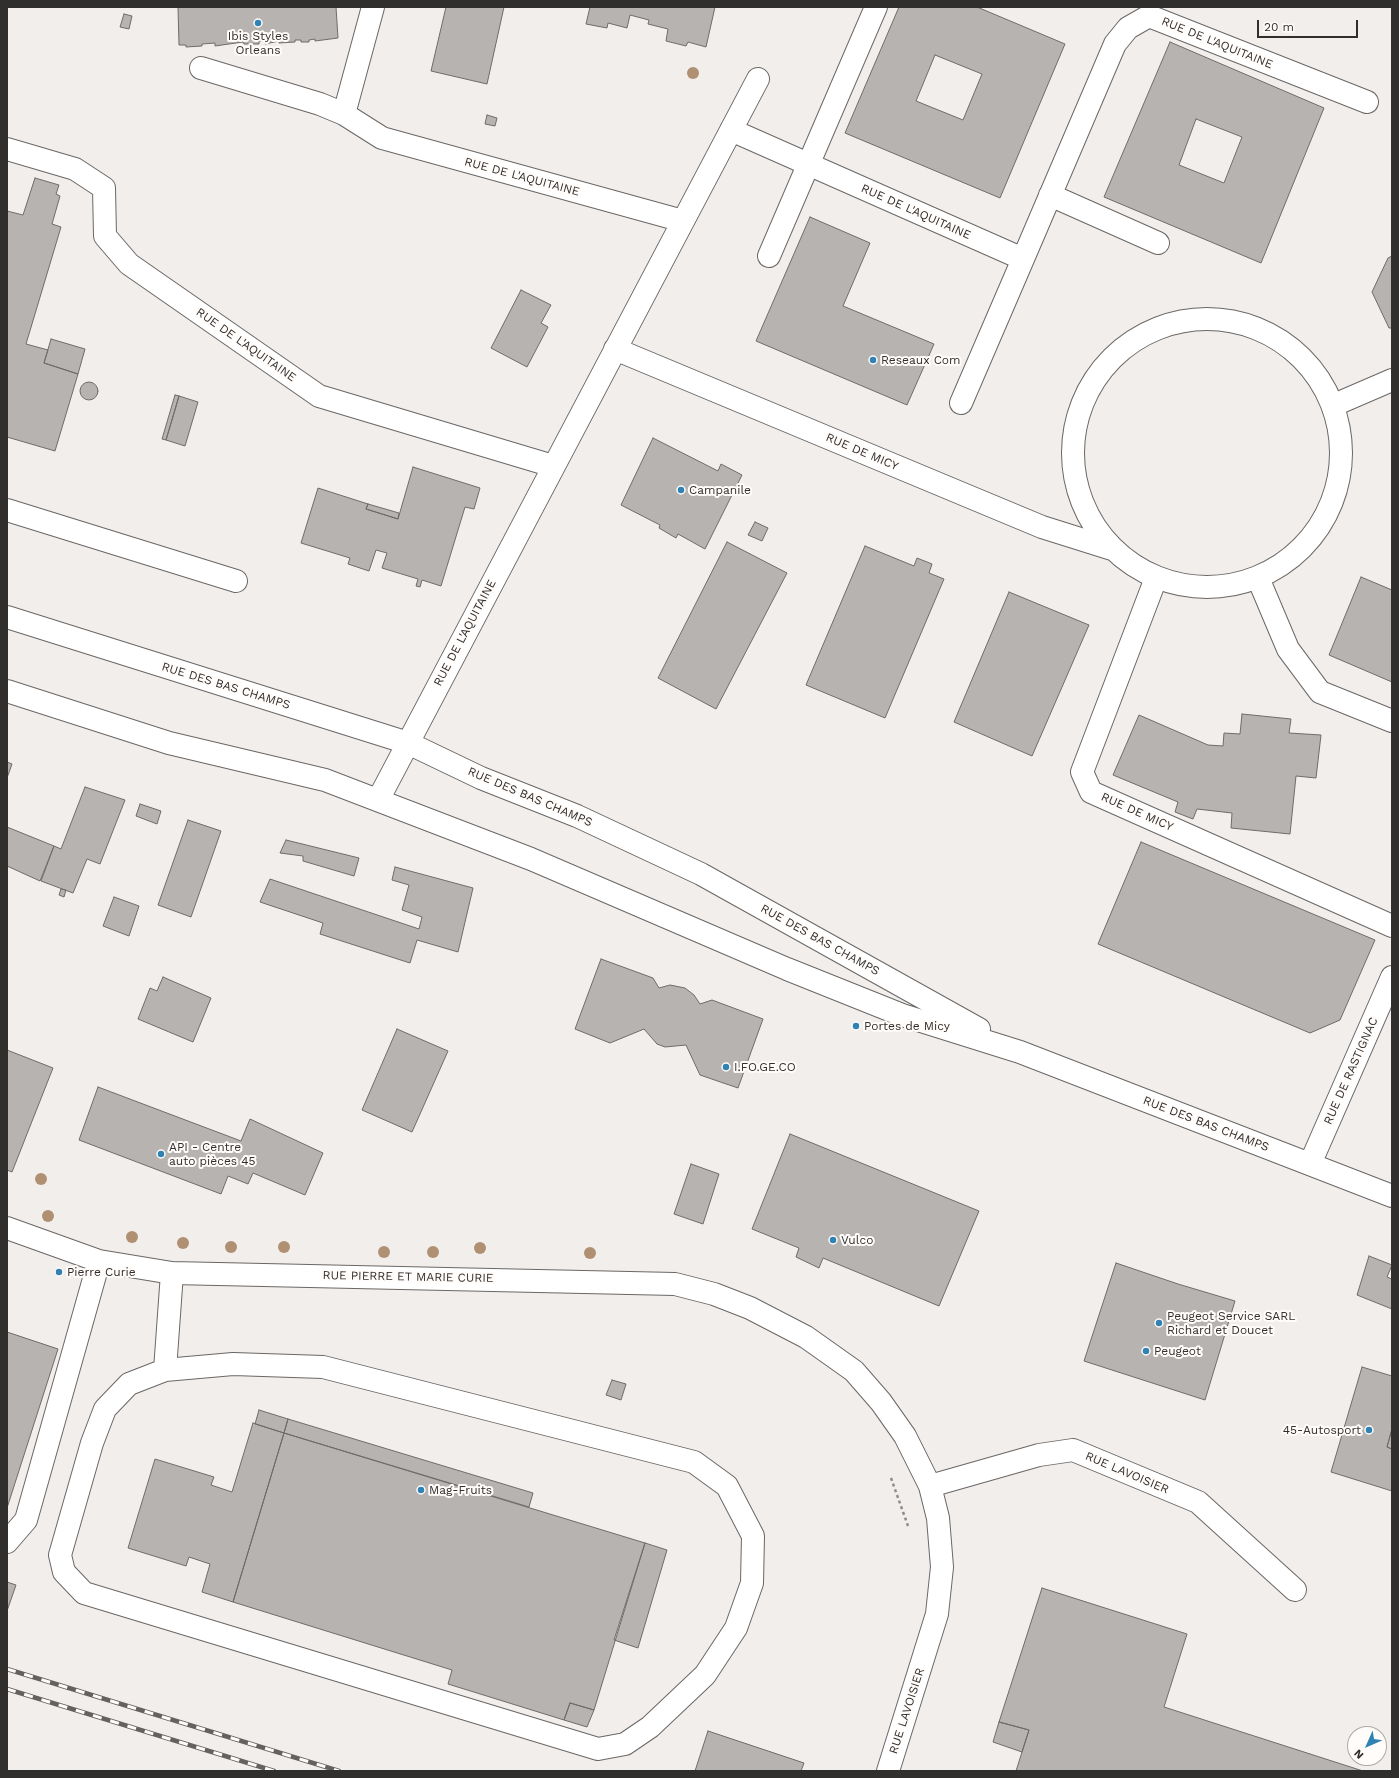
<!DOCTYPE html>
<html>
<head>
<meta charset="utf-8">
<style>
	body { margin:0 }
	#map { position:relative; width:1399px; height:1778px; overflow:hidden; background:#f2eeec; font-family:"Work Sans",sans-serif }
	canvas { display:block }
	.frame { position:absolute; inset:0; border:8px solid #312f2e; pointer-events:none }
	.north { position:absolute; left:1347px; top:1726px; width:40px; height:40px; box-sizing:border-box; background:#fffcfa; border:1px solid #adaaa8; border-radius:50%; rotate:225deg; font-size:11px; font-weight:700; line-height:16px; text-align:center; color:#312f2e }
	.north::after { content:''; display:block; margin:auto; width:14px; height:18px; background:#3082b3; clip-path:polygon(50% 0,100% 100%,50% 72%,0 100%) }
	.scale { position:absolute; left:1257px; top:20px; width:101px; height:18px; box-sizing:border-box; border:2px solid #312f2e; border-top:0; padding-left:5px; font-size:12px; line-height:14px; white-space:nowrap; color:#312f2e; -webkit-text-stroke:3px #fffcfa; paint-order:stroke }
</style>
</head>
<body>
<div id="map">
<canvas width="1399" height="1778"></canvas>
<div class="frame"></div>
<div class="north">N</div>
<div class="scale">20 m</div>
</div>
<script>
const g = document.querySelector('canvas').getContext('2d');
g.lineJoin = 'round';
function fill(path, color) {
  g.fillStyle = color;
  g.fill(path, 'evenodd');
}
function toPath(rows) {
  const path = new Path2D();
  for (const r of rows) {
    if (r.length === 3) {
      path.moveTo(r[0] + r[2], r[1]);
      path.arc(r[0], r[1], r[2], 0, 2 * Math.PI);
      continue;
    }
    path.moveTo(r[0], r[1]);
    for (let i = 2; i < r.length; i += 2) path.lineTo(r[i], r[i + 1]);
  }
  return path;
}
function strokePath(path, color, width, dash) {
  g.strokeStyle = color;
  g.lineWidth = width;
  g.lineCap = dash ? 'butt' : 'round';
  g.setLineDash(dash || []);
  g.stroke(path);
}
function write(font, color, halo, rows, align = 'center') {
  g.font = font + ' "Work Sans",sans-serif';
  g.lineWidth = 4;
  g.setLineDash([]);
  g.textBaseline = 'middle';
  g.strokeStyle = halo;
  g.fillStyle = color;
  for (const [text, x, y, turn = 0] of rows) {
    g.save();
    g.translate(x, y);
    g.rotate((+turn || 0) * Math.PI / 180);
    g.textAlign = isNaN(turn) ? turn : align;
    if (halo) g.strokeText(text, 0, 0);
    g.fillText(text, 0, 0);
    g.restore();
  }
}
const building = toPath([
	[178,7,336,7,338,38,315,41,315,39,309,40,309,42,301,42,301,40,295,40,295,42,279,43,279,41,265,44,265,41,259,41,259,44,244,44,243,42,215,46,215,43,202,44,202,46,186,47,186,45,179,45,178,7],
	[446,7,504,7,487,84,431,71,446,7],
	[590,7,715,7,706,47,688,42,686,46,666,41,668,29,648,24,649,20,630,15,627,28,608,23,607,28,586,24,590,7],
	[899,7,977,7,1065,44,1000,198,845,133,899,7],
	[935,55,982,74,963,120,916,101,935,55],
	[124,14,132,16,129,29,120,27,124,14],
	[1170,42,1324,108,1261,263,1104,197,1170,42],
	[1196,119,1242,137,1224,183,1179,165,1196,119],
	[487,115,497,118,495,126,485,124,487,115],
	[35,178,59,185,56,194,60,196,52,224,61,227,26,344,48,350,44,363,78,374,55,451,7,437,7,211,23,215,35,178],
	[810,217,870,243,843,306,934,344,907,405,756,341,810,217],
	[1392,256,1392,328,1389,328,1372,292,1388,258,1392,256],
	[521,290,551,305,541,323,548,327,527,367,491,348,521,290],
	[51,339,85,349,78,374,44,363,51,339],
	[89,391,9],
	[175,395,179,396,166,440,162,439,175,395],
	[179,396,198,402,185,446,166,440,179,396],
	[653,438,718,471,721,464,742,475,705,549,678,534,676,538,659,528,660,525,621,505,653,438],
	[413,467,480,488,474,509,465,507,441,586,422,580,420,587,416,586,418,579,382,568,387,553,376,550,369,571,348,564,350,558,301,543,318,488,368,504,366,509,398,519,413,467],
	[368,504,399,513,398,519,366,509,368,504],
	[755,522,768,528,762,541,748,535,755,522],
	[727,542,787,573,716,709,658,678,727,542],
	[865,546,914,566,917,558,932,564,929,573,944,579,885,718,806,685,865,546],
	[1361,577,1392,590,1392,682,1329,655,1361,577],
	[1009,592,1089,625,1032,756,954,722,1009,592],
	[1242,714,1291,719,1289,733,1321,735,1316,778,1296,776,1290,834,1231,828,1232,813,1197,809,1193,819,1175,812,1178,802,1113,775,1139,715,1208,745,1223,746,1224,733,1240,734,1242,714],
	[7,762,12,764,7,778,7,762],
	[85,787,125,800,100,864,87,859,73,893,41,881,54,846,61,849,85,787],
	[140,804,161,811,157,824,136,816,140,804],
	[188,820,221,831,191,917,158,905,188,820],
	[7,827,54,846,40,881,7,866,7,827],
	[286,840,359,858,354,876,303,861,303,856,280,853,286,840],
	[1141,842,1375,940,1340,1020,1310,1033,1098,944,1141,842],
	[395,867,473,888,458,952,417,940,410,963,320,934,323,923,260,902,270,879,419,929,422,917,402,910,409,885,392,880,395,867],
	[61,889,66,890,64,897,59,895,61,889],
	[114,897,139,906,129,936,103,926,114,897],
	[601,959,653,978,659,988,670,985,685,988,694,995,700,1004,712,1000,763,1019,738,1088,700,1075,686,1045,665,1047,657,1044,644,1029,610,1043,575,1029,601,959],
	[163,977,211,998,193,1042,138,1019,150,988,157,991,163,977],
	[397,1029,448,1051,412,1132,362,1110,397,1029],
	[7,1050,53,1068,12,1172,7,1170,7,1050],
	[98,1087,241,1141,250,1119,323,1153,305,1195,253,1173,248,1184,228,1176,221,1194,79,1140,98,1087],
	[790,1134,979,1211,939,1306,823,1258,819,1268,796,1257,799,1248,752,1229,790,1134],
	[691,1164,719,1174,703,1224,674,1214,691,1164],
	[1369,1256,1392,1265,1387,1277,1392,1279,1392,1309,1357,1295,1369,1256],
	[1116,1263,1178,1284,1235,1301,1205,1400,1084,1361,1116,1263],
	[7,1332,58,1349,7,1508,7,1332],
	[1362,1367,1392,1376,1392,1429,1387,1447,1392,1449,1392,1491,1331,1472,1362,1367],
	[612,1380,626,1384,621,1400,606,1395,612,1380],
	[259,1410,288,1419,284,1433,255,1424,259,1410],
	[288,1419,533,1493,529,1507,284,1433,288,1419],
	[253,1423,284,1433,233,1602,202,1592,210,1564,189,1557,186,1566,128,1548,155,1459,214,1477,211,1485,232,1492,253,1423],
	[1392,1429,1392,1449,1387,1447,1392,1429],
	[284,1433,645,1543,594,1710,570,1703,564,1720,448,1684,452,1670,233,1602,284,1433],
	[645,1543,667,1550,638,1648,614,1640,645,1543],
	[7,1582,16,1585,7,1611,7,1582],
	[1042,1588,1187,1634,1164,1707,1363,1771,1016,1771,1029,1730,999,1722,1042,1588],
	[570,1703,594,1710,587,1727,564,1720,570,1703],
	[999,1722,1029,1730,1022,1752,993,1742,999,1722],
	[708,1731,804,1763,801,1771,695,1771,708,1731]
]);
const path = toPath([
	[891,1478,908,1526]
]);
const minor = toPath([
	[373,7,344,114,382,138,683,221],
	[201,68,320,104,344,114],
	[731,130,1023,259,1115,44,1128,28,1149,16,1367,102],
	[7,149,75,169,104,188,105,236,129,264,319,396,553,466],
	[1050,195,1158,243],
	[769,256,876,7],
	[1207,453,134],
	[615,349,1042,527,1112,549],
	[961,403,1023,259],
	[1334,405,1392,380],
	[7,510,236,581],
	[1156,578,1082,772,1091,792,1392,926],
	[1258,578,1288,649,1320,692,1392,721],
	[7,617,408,743,481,778,577,816,701,874,979,1029],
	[7,691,169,743,325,780,531,859,787,969,902,1015,1020,1052,1392,1196],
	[378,800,758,79],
	[1310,1164,1392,977],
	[7,1228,99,1261,172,1273,675,1284,714,1294,750,1308,806,1337,854,1371,881,1402,905,1436,930,1486,938,1518,942,1567,937,1614,888,1771],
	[233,1364,323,1367,694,1462,727,1486,753,1536,752,1583,736,1628,705,1675,650,1727,625,1744,598,1749,84,1593,64,1572,60,1555,92,1443,105,1409,129,1384,165,1370,233,1364],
	[165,1370,172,1273],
	[930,1486,1039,1455,1073,1450,1198,1502,1295,1590],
	[7,1542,26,1520,99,1261]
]);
const rail = toPath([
	[7,1669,339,1771],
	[7,1689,274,1771]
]);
const trees = [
	[693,73],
	[41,1179],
	[48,1216],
	[132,1237],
	[183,1243],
	[231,1247],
	[284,1247],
	[480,1248],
	[384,1252],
	[433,1252],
	[590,1253]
];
const markers = [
	[258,23,4,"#3082b3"],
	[873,360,4,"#3082b3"],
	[681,490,4,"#3082b3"],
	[856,1026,4,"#3082b3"],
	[726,1067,4,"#3082b3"],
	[161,1154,4,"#3082b3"],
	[833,1240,4,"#3082b3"],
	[59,1272,4,"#3082b3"],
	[1159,1323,4,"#3082b3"],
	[1146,1351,4,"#3082b3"],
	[1369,1430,4,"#3082b3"],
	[421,1490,4,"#3082b3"]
];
const poiNames = [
	["Ibis Styles",258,36,"center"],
	["Orleans",258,50,"center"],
	["Reseaux Com",881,360],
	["Campanile",689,490],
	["Portes de Micy",864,1026],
	["I.FO.GE.CO",734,1067],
	["API - Centre",169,1147],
	["auto pièces 45",169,1161],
	["Vulco",841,1240],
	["Pierre Curie",67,1272],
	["Peugeot Service SARL",1167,1316],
	["Richard et Doucet",1167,1330],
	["Peugeot",1154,1351],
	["45-Autosport",1361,1430,"right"],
	["Mag-Fruits",429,1490]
];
const streetNames = [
	["RUE DE L'AQUITAINE",1217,43,22],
	["RUE DE L'AQUITAINE",522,177,15],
	["RUE DE L'AQUITAINE",916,212,24],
	["RUE DE L'AQUITAINE",246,345,35],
	["RUE DE MICY",862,452,23],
	["RUE DE L'AQUITAINE",465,633,-62],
	["RUE DES BAS CHAMPS",226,686,17],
	["RUE DES BAS CHAMPS",530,797,23],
	["RUE DE MICY",1137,812,24],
	["RUE DES BAS CHAMPS",820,940,29],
	["RUE DE RASTIGNAC",1351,1071,-66],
	["RUE DES BAS CHAMPS",1206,1124,21],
	["RUE PIERRE ET MARIE CURIE",408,1277,1],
	["RUE LAVOISIER",1127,1473,23],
	["RUE LAVOISIER",907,1711,-72]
];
fill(building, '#b7b3b1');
strokePath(building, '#6f6b69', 1);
strokePath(minor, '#6a6765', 24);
strokePath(path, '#8f8c8b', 2.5, [3, 3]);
strokePath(minor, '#fff', 22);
strokePath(rail, '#646160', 4.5);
strokePath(rail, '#fffcfa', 3, [9]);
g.fillStyle = '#b09073';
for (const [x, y] of trees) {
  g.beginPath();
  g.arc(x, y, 6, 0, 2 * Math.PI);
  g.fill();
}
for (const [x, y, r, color] of markers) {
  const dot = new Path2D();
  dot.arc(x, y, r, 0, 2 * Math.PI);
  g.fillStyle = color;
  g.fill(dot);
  strokePath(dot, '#fffcfa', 1.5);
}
write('12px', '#312f2e', '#fffcfa', poiNames, 'left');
write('12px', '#312f2e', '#fffcfa', streetNames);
</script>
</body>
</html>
